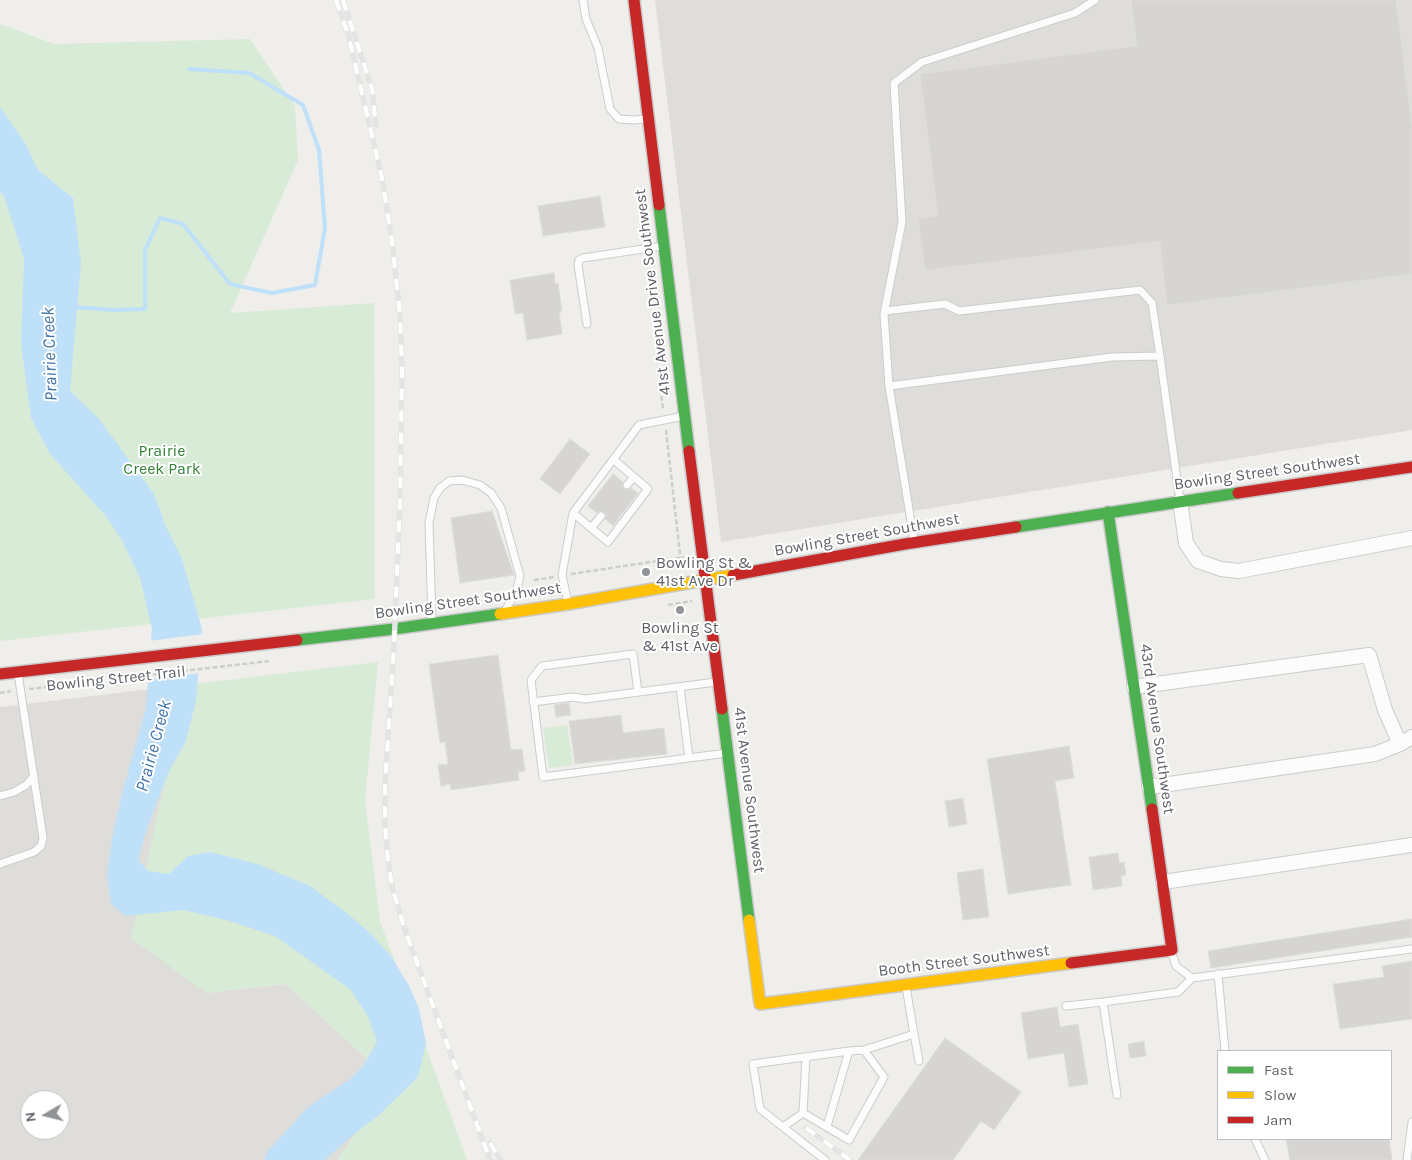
<!DOCTYPE html>
<html>
<head>
<meta charset="utf-8">
<style>
	body { margin:0 }
	#map { position:relative; width:1412px; height:1160px; overflow:hidden; background:#efeeea; font-family:Karla,sans-serif }
	canvas { display:block }
	.legend { position:absolute; left:1217px; top:1050px; width:175px; height:90px; box-sizing:border-box; background:#fff; border:1px solid #bfc1c3; margin:0; padding:6px 9px; list-style:none; font-size:15px; color:#5f6368 }
	.legend li { display:flex; align-items:center; gap:10px; height:25px }
	.legend b { width:25px; border:1px solid #bfc1c3 }
	.north { position:absolute; left:20px; top:1090px; width:50px; height:50px; box-sizing:border-box; background:#fff; border:1px solid #bfc1c3; border-radius:50%; rotate:262deg; font-size:14px; font-weight:700; line-height:20px; text-align:center; color:#5f6368 }
	.north::after { content:''; display:block; margin:auto; width:18px; height:22px; background:#919496; clip-path:polygon(50% 0,100% 100%,50% 72%,0 100%) }
</style>
</head>
<body>
<div id="map">
<canvas width="1412" height="1160"></canvas>
<ul class="legend">
<li><b style="height:6px;background:#4caf50"></b>Fast</li>
<li><b style="height:6px;background:#ffc107"></b>Slow</li>
<li><b style="height:6px;background:#c62828"></b>Jam</li>
</ul>
<div class="north">N</div>
</div>
<script>
const g = document.querySelector('canvas').getContext('2d');
g.lineJoin = 'round';
function fill(path, color) {
  g.fillStyle = color;
  g.fill(path, 'evenodd');
}
function toPath(rows) {
  const path = new Path2D();
  for (const r of rows) {
    path.moveTo(r[0], r[1]);
    for (let i = 2; i < r.length; i += 2) path.lineTo(r[i], r[i + 1]);
  }
  return path;
}
function strokePath(path, color, width, dash) {
  g.strokeStyle = color;
  g.lineWidth = width;
  g.lineCap = dash ? 'butt' : 'round';
  g.setLineDash(dash || []);
  g.stroke(path);
}
function write(font, color, halo, rows, align = 'center') {
  g.font = font + ' Karla,sans-serif';
  g.lineWidth = 4;
  g.setLineDash([]);
  g.textBaseline = 'middle';
  g.strokeStyle = halo;
  g.fillStyle = color;
  for (const [text, x, y, turn = 0] of rows) {
    g.save();
    g.translate(x, y);
    g.rotate((+turn || 0) * Math.PI / 180);
    g.textAlign = isNaN(turn) ? turn : align;
    if (halo) g.strokeText(text, 0, 0);
    g.fillText(text, 0, 0);
    g.restore();
  }
}
const industrial = toPath([
	[655,0,1412,0,1412,430,721,542],
	[185,685,206,993,286,984,391,1081,337,1160,0,1160,0,707],
	[30,1100,60,1100,60,1130,30,1130]
]);
const green = toPath([
	[0,24,54,44,250,39,295,106,298,160,230,313,374,303,375,599,0,641],
	[378,662,365,801,380,921,467,1160,337,1160,391,1081,286,984,206,993,131,938,185,685],
	[567,725,573,765,549,768,543,728]
]);
const water = toPath([
	[0,107,25,143,38,170,73,198,81,263,70,391,99,419,154,494,166,527,182,559,202,629,196,700,186,741,169,771,147,829,138,859,148,871,169,874,188,856,210,852,257,864,310,886,349,915,371,934,391,956,409,986,419,1009,426,1043,418,1077,381,1113,347,1140,325,1160,264,1160,268,1151,308,1107,349,1080,363,1066,377,1042,368,1016,350,989,275,936,230,921,184,910,125,916,111,904,107,874,112,838,123,790,146,708,152,629,140,578,122,540,105,515,50,454,31,418,21,344,24,259,4,196,0,192]
]);
const pier = toPath([
	[204,634,201,673,145,680,149,641]
]);
const stream = toPath([
	[74,307,113,310,145,309,145,250,160,218,183,224,230,284,272,293,315,285,325,228,319,150,303,105,249,73,189,69]
]);
const building = toPath([
	[1131,0,1396,0,1412,125,1412,274,1167,305,1160,241,925,270,918,219,938,216,920,74,1137,46,1131,0],
	[600,196,605,227,543,236,538,206,600,196],
	[554,273,555,284,558,283,562,311,559,311,562,334,527,340,523,313,515,314,510,280,554,273],
	[570,439,590,454,560,494,540,479,570,439],
	[613,474,623,482,622,486,624,489,628,490,631,488,638,493,613,526,605,519,606,515,604,512,600,511,597,513,588,506,613,474],
	[492,511,514,575,460,583,451,518,492,511],
	[498,655,511,750,522,749,525,771,518,772,519,780,451,790,450,784,441,786,438,765,448,764,445,742,440,743,429,664,498,655],
	[569,703,571,715,556,717,554,705,569,703],
	[621,715,623,733,664,728,667,754,575,764,569,721,621,715],
	[1069,746,1074,778,1055,781,1071,885,1008,894,987,759,1069,746],
	[963,798,967,824,949,827,945,801,963,798],
	[1118,853,1119,863,1124,862,1126,875,1121,876,1122,886,1093,890,1089,857,1118,853],
	[983,869,989,917,963,920,957,873,983,869],
	[1412,919,1412,937,1211,968,1208,951,1412,919],
	[1412,961,1412,1019,1340,1029,1333,984,1384,977,1382,966,1412,961],
	[1057,1007,1060,1027,1078,1024,1088,1084,1069,1087,1064,1053,1028,1059,1021,1013,1057,1007],
	[945,1038,1021,1092,994,1130,981,1121,953,1160,858,1160,945,1038],
	[1144,1041,1146,1056,1130,1058,1128,1044,1144,1041],
	[1286,1139,1389,1139,1392,1160,1290,1160,1286,1139]
]);
const path = toPath([
	[658,366,663,409],
	[666,430,681,563],
	[571,574,684,557],
	[534,580,554,577],
	[668,605,692,601],
	[123,678,269,661],
	[29,689,100,681],
	[0,693,11,691]
]);
const lane = toPath([
	[583,0,586,19,598,48,610,109,619,119,633,120,647,119],
	[885,311,945,304,959,311,1140,290,1152,303,1160,356],
	[587,324,578,265,579,260,583,258,663,246],
	[889,386,884,314,902,222,894,83,922,62,1075,13,1095,0],
	[627,485,634,477],
	[573,513,608,542,648,489,614,460],
	[591,528,601,516],
	[914,540,889,386,1112,357,1160,356,1180,501],
	[568,603,562,575,573,513,639,425,684,416],
	[432,621,429,523,434,498,440,488,449,481,462,480,480,485,491,493,501,508,520,576,516,592,506,609],
	[680,687,689,758],
	[638,692,633,654,542,666,531,680,543,777,727,753],
	[533,702,573,697,585,699,716,682],
	[0,796,14,792,26,785,34,776],
	[0,864,34,852,41,846,43,838,18,673],
	[1172,953,1176,966,1192,978,1412,949],
	[1218,974,1225,1051],
	[1066,1006,1103,1002],
	[914,1034,919,1061],
	[864,1050,914,1034,906,987],
	[1117,1095,1103,1002,1178,992,1192,978],
	[803,1113,849,1140,884,1077,864,1050,849,1051,753,1064,760,1109,783,1127,803,1113,806,1057],
	[827,1126,849,1051],
	[783,1127,825,1160],
	[1255,1139,1265,1160],
	[1407,1160,1412,1122]
]);
const street = toPath([
	[1180,501,1186,543,1198,561,1221,569,1239,571,1412,538],
	[1134,687,1369,655,1385,710,1400,744],
	[1149,787,1375,754,1400,744,1412,737],
	[1163,882,1412,845]
]);
const fast = toPath([
	[659,205,689,451],
	[1108,512,1152,809],
	[1016,527,1238,493],
	[297,640,394,629,500,614],
	[722,709,749,920]
]);
const slow = toPath([
	[500,614,568,604,733,575],
	[749,920,760,1004,1071,963]
]);
const jam = toPath([
	[634,0,659,205],
	[689,451,722,709],
	[1238,493,1412,467],
	[733,575,905,544,1016,527],
	[0,674,297,640],
	[1071,963,1172,950,1152,809]
]);
const rail = toPath([
	[336,0,348,34,382,178,392,242,400,314,402,368,400,502,394,646,385,784,385,823,387,852,392,887,405,930,490,1160],
	[343,0,372,89,376,125],
	[806,1128,850,1160],
	[490,1143,501,1160]
]);
const markers = [
	[646,572,5,"#919496"],
	[680,610,5,"#919496"]
];
const streetNames = [
	["41st Avenue Drive Southwest",653,292,-97],
	["Bowling Street Southwest",1267,472,-8],
	["Bowling Street Southwest",867,535,-10],
	["Bowling Street Southwest",468,601,-8],
	["Bowling Street Trail",116,679,-6],
	["43rd Avenue Southwest",1157,729,82],
	["41st Avenue Southwest",749,790,83],
	["Booth Street Southwest",964,961,-7]
];
const parkNames = [
	["Prairie",162,451],
	["Creek Park",162,469]
];
const poiNames = [
	["Bowling St &",656,563],
	["41st Ave Dr",656,581],
	["Bowling St",680,628,"center"],
	["& 41st Ave",680,646,"center"]
];
const waterNames = [
	["Prairie Creek",50,354,-92],
	["Prairie Creek",154,746,-75]
];
fill(industrial, '#dfddda');
fill(green, '#d8ebd6');
fill(water, '#bfe0f9');
fill(pier, '#efeeea');
strokePath(stream, '#bfe0f9', 4);
fill(building, '#d6d5d3');
strokePath(building, '#deddd9', 1);
strokePath(lane, '#cbcccc', 9);
strokePath(street, '#cbcccc', 16);
strokePath(fast, '#cacacb', 14);
strokePath(slow, '#cacacb', 14);
strokePath(jam, '#cacacb', 14);
strokePath(path, '#cacfcc', 2.5, [5, 2.5]);
strokePath(lane, '#fdfcfc', 7);
strokePath(street, '#fdfcfc', 14);
strokePath(fast, '#4caf50', 11);
strokePath(slow, '#ffc107', 11);
strokePath(jam, '#c62828', 11);
strokePath(rail, '#e4e4e4', 5.5);
strokePath(rail, '#fff', 4, [11]);
for (const [x, y, r, color] of markers) {
  const dot = new Path2D();
  dot.arc(x, y, r, 0, 2 * Math.PI);
  g.fillStyle = color;
  g.fill(dot);
  strokePath(dot, '#fff', 2);
}
write('16px', '#5f6368', '#fff', streetNames);
write('16px', '#348238', '#fff', parkNames);
write('16px', '#5f6368', '#fff', poiNames, 'left');
write('italic 18px', '#4174aa', '#fff', waterNames);
</script>
</body>
</html>
